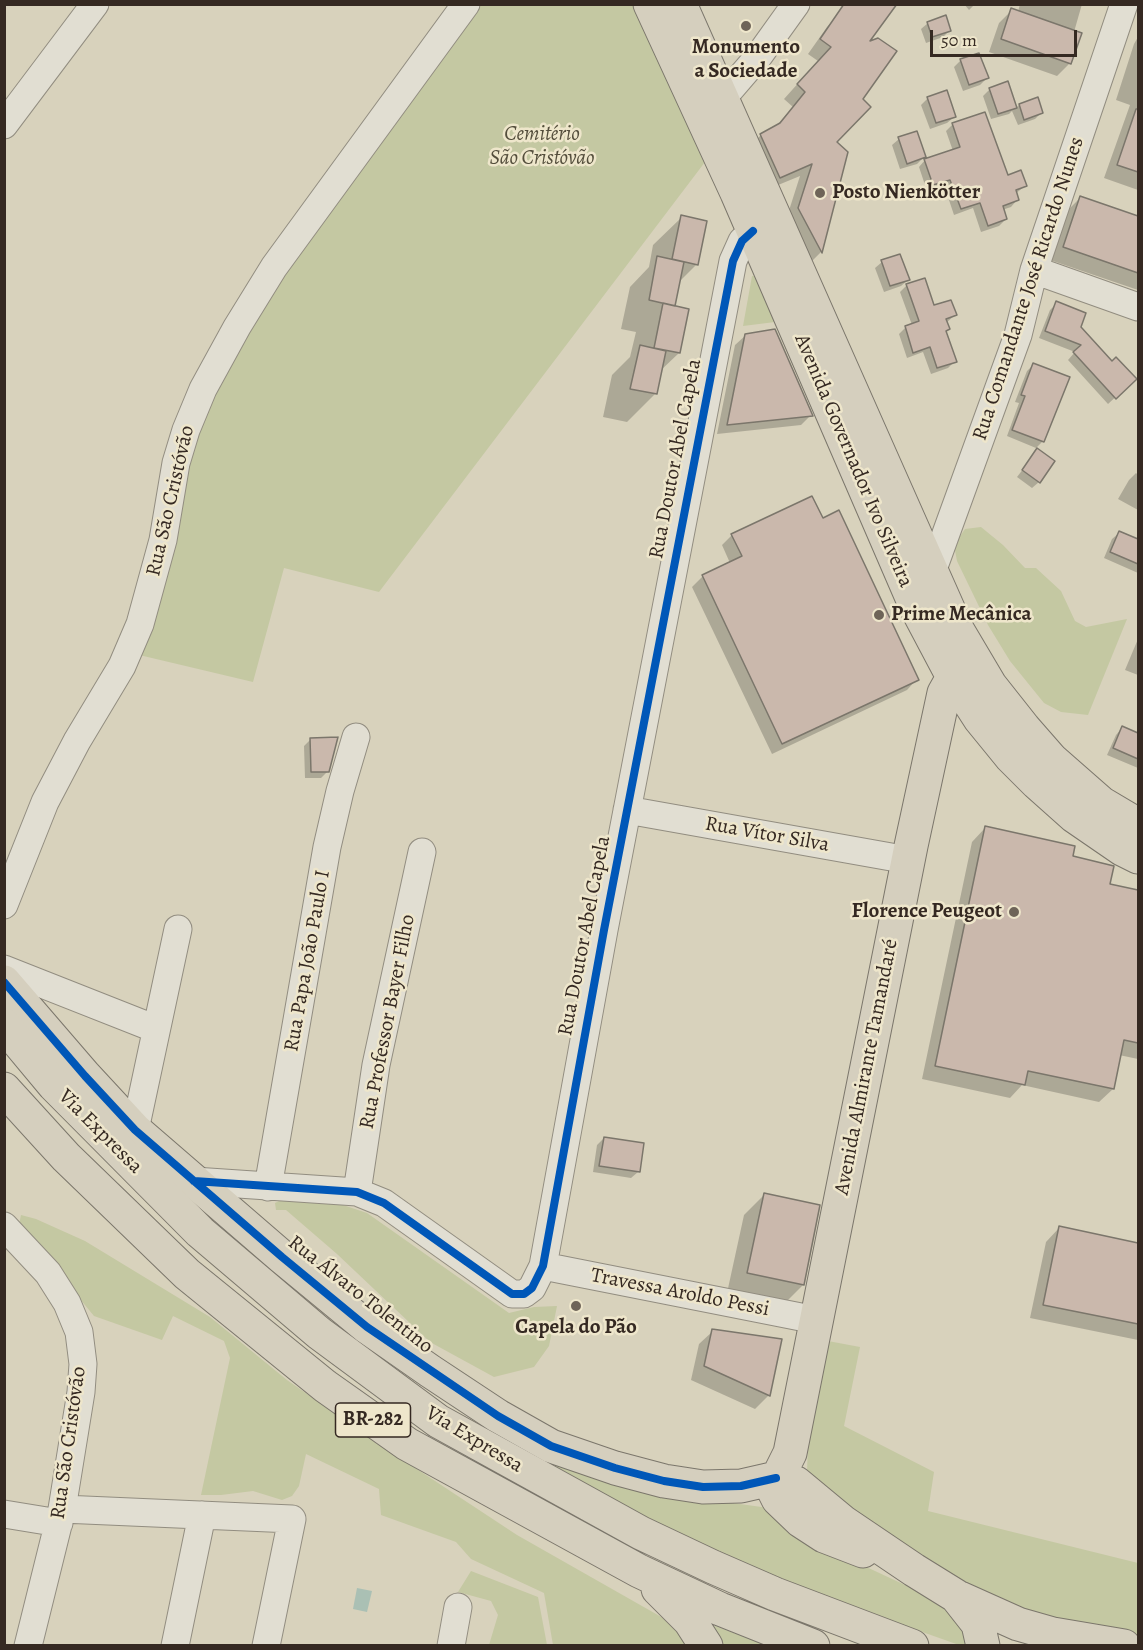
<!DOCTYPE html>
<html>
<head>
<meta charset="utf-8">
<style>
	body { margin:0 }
	#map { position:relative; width:1143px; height:1650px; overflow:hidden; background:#d8d2bc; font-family:Alegreya,serif }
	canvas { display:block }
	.frame { position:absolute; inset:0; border:6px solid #352922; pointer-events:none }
	.scale { position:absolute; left:930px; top:30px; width:147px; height:27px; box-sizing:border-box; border:3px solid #352922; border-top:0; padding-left:8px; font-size:18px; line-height:21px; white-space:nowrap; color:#352922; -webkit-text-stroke:4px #eee6cb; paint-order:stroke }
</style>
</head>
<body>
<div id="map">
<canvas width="1143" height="1650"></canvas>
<div class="frame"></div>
<div class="scale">50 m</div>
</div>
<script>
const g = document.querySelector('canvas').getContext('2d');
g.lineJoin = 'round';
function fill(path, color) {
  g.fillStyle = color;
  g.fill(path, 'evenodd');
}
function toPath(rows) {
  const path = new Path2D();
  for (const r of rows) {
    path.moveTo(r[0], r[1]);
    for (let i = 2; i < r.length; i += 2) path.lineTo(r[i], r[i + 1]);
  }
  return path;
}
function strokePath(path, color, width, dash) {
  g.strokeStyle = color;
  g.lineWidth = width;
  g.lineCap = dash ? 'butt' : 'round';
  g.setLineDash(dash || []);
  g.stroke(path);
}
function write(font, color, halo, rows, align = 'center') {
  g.font = font + ' Alegreya,serif';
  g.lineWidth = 5;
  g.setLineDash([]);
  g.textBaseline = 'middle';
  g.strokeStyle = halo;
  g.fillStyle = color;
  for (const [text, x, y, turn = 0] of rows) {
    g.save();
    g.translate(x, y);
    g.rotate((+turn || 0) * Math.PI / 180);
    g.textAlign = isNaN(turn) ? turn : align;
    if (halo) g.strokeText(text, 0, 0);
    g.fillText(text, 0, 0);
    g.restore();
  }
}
const green = toPath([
	[475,5,633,5,705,162,379,592,284,568,253,682,135,654,184,451,286,258],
	[752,276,756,276,775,322,743,326],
	[981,527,1003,545,1025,568,1036,568,1061,591,1075,621,1086,627,1127,619,1088,715,1061,712,1044,703,1010,661,988,625,957,561,954,545,965,529],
	[289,1196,325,1199,367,1213,509,1313,534,1307,557,1306,549,1346,534,1367,494,1377,430,1342,337,1254,286,1210,276,1210,275,1203],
	[21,1215,36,1219,85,1241,210,1317,287,1380,385,1448,517,1535,686,1631,696,1645,553,1645,544,1593,471,1559,456,1542,381,1515,379,1489,306,1454,299,1486,292,1496,282,1500,253,1491,221,1495,201,1495,230,1358,224,1341,173,1316,162,1340,94,1316,19,1225],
	[828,1341,860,1347,844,1426,934,1472,928,1511,1138,1563,1138,1636,1041,1622,884,1543,807,1473,808,1441],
	[530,1454,703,1499,769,1508,845,1557,950,1606,976,1645,959,1645,804,1590,688,1539],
	[471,1571,538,1597,547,1645,489,1645,498,1615,491,1601,458,1592],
	[704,1622,766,1645,722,1645]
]);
const water = toPath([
	[357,1588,372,1591,367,1612,353,1609]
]);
const shadow = toPath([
	[964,4,975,4,969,10],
	[1020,4,1082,4,1074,32,1070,63,1057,76,989,52,999,23,1012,10,1018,12],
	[841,13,866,44,861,99,835,143,846,153,821,252,808,265,785,223,800,176,766,190,747,149,760,136,776,126,793,107,784,99,818,61,808,54,827,27],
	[928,23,950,30,943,37,926,43,921,29],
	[1138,37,1138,190,1104,178,1130,105,1116,100,1134,44],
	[961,60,987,78,980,85,963,91,954,67],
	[1007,83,1016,108,1019,105,1042,112,1035,119,1018,125,1012,111,1009,114,991,119,983,96,990,89],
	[928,98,954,117,947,123,930,129,921,105],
	[953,124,1007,177,1025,186,1015,194,1017,200,1011,207,1002,210,1006,219,999,226,981,232,973,208,954,215,944,185,927,191,919,167,925,160,953,151,946,131],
	[899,139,924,157,917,164,900,169,892,145],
	[1080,198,1138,217,1138,290,1050,260,1067,211],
	[682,217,697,264,678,283,672,307,679,353,660,371,655,394,627,422,603,417,612,375,630,357,636,332,621,329,630,287,649,267,653,245],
	[882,262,908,280,901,286,884,292,875,268],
	[907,285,934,307,955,315,946,323,945,332,955,361,948,368,931,374,923,352,907,358,899,334,905,328,912,325,900,292],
	[1057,303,1112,363,1135,379,1108,404,1068,360,1075,352,1039,338,1050,310],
	[746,335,811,415,801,425,717,434,735,345],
	[1034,364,1043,441,1036,448,1007,436,1019,403,1015,402,1027,371],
	[1038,450,1039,482,1032,488,1017,477],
	[1136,473,1138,475,1138,510,1118,499,1129,480],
	[822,520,917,679,907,690,772,754,692,587,703,576,730,563,722,545,732,535],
	[1119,533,1138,541,1138,573,1104,558,1112,539],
	[1138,639,1138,675,1125,670],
	[1122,728,1138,735,1138,768,1107,755,1116,735],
	[311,739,328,771,321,778,305,778,304,746],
	[985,828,1071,857,1109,885,1138,891,1138,1059,1119,1055,1113,1089,1099,1102,1022,1085,1010,1098,922,1079,972,842],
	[604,1138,638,1172,631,1178,593,1172,597,1145],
	[764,1195,803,1285,783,1305,727,1293,744,1215],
	[1059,1228,1138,1244,1138,1340,1030,1318,1046,1242],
	[713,1331,769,1395,755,1409,691,1380,699,1344]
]);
const building = toPath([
	[844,4,897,4,870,41,878,38,897,51,863,99,871,107,837,142,848,152,822,253,798,208,812,164,780,178,760,134,780,123,805,92,797,84,831,47,820,39,844,4],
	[1011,8,1082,33,1071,64,1001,39,1011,8],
	[946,15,951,31,932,37,927,22,946,15],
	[979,53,989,78,969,85,960,59,979,53],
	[1008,81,1017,108,998,114,989,88,1008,81],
	[947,90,956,117,936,123,927,97,947,90],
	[1038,97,1043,113,1024,120,1019,104,1038,97],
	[1136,109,1138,109,1138,172,1117,165,1136,109],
	[985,112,1008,175,1021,170,1027,186,1016,190,1019,200,1003,206,1007,219,988,226,980,203,961,209,950,180,933,185,924,159,960,147,952,123,985,112],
	[917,131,926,157,907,164,898,137,917,131],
	[1080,196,1138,216,1138,273,1063,247,1080,196],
	[681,215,707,221,698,265,672,259,681,215],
	[900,254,910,280,890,286,881,260,900,254],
	[657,256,684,262,675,306,649,300,657,256],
	[925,278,934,305,951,300,957,315,946,319,950,329,946,331,957,362,937,368,930,347,913,353,905,326,919,321,906,284,925,278],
	[1056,301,1086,313,1081,327,1112,361,1116,357,1137,379,1116,399,1073,352,1081,345,1045,331,1056,301],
	[663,303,689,309,680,353,654,348,663,303],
	[775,329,813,416,727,425,745,334,775,329],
	[640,345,666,351,657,394,630,389,640,345],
	[1033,363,1070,377,1044,442,1012,430,1025,396,1021,395,1033,363],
	[1037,448,1055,461,1040,483,1022,470,1037,448],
	[812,496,823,518,839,510,919,680,782,744,702,575,742,556,731,534,812,496],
	[1119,531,1138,539,1138,564,1110,552,1119,531],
	[1122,726,1138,733,1138,759,1113,748,1122,726],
	[338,737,329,772,311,772,310,738,338,737],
	[985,826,1075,846,1073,856,1114,866,1110,884,1138,890,1138,1043,1124,1040,1114,1089,1028,1071,1025,1085,935,1066,985,826],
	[604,1137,644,1143,640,1172,599,1166,604,1137],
	[764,1193,820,1205,804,1285,747,1273,764,1193],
	[1059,1226,1138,1243,1138,1324,1043,1305,1059,1226],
	[712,1329,782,1339,770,1396,704,1366,712,1329]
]);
const minor = toPath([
	[721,100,758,57,796,4],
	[4,125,95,4],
	[1034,270,1138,307],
	[932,572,1018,335,1034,270,1124,4],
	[627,810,908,860],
	[4,905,45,802,77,741,122,666,140,624,163,540,176,463,186,430,203,389,237,327,274,267,466,4],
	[4,969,156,1029],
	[135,1130,178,929],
	[194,1181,357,1192,384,1203,512,1294,524,1294,532,1288,543,1266,604,930,733,261,742,241,753,231],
	[268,1187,327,847,340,791,356,737],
	[357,1192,376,1065,422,852],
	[4,1226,48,1273,67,1303,79,1332,83,1364,81,1392,62,1509,28,1646],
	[543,1266,816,1320],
	[62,1509,292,1519,266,1646],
	[4,1514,59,1523],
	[175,1646,202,1515],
	[451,1646,458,1607]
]);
const major = toPath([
	[650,4,737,193,916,607,953,677,980,719,1011,757,1037,783,1074,816,1122,849,1138,857],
	[680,4,958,631,990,685,1024,728,1052,760,1101,803,1138,825],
	[4,982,85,1076,135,1130,282,1257,367,1327,430,1371,498,1416,551,1446,615,1468,664,1481,703,1487,741,1486,776,1478,796,1483,843,1522,914,1570,956,1596,978,1624,983,1646],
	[863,1551,824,1536,801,1521,778,1499,774,1491,774,1485,790,1453,911,846,944,693,953,677],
	[960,1598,1018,1624,1053,1634,1124,1646]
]);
const highway = toPath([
	[4,1025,54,1085,200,1232,319,1333,438,1421,641,1533,713,1567,775,1594,912,1646],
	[4,1089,66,1157,187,1274,325,1386,407,1444,639,1571,720,1609,813,1646],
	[658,1589,690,1621,706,1646]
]);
const cycleway = toPath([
	[4,982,85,1076,135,1130,282,1257,367,1327,498,1416,551,1446,615,1468,664,1481,703,1487,741,1486,776,1478],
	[194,1181,357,1192,384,1203,512,1294,524,1294,532,1288,543,1266,604,930,733,261,742,241,753,231]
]);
const markers = [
	[746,26,6,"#6e6458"],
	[820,193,6,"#6e6458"],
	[879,615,6,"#6e6458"],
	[1014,912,6,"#6e6458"],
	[576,1306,6,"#6e6458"]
];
const shields = [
	[373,1420,75]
];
const shieldNames = [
	["BR-282",373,1420]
];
const poiNames = [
	["Monumento",746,48],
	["a Sociedade",746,72],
	["Posto Nienkötter",832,193,"left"],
	["Prime Mecânica",891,615,"left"],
	["Florence Peugeot",1002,912,"right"],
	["Capela do Pão",576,1328]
];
const parkNames = [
	["Cemitério",542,135],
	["São Cristóvão",542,159]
];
const streetNames = [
	["Rua Comandante José Ricardo Nunes",1029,289,-72],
	["Rua Doutor Abel Capela",676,459,-79],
	["Avenida Governador Ivo Silveira",853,461,67],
	["Rua São Cristóvão",171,501,-77],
	["Rua Vítor Silva",767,835,10],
	["Rua Doutor Abel Capela",585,936,-79],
	["Rua Papa João Paulo I",308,961,-80],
	["Rua Professor Bayer Filho",388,1022,-79],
	["Avenida Almirante Tamandaré",867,1067,-79],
	["Via Expressa",100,1132,45],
	["Travessa Aroldo Pessi",680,1293,11],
	["Rua Álvaro Tolentino",360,1295,38],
	["Via Expressa",474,1440,31],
	["Rua São Cristóvão",69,1443,-82]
];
fill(green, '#c4c8a2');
fill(water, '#aac0b4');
fill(shadow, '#0003');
fill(building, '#cab8ac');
strokePath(building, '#7b766b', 1.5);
strokePath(minor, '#928d80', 29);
strokePath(major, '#7b766b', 35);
strokePath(highway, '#7b766b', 35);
strokePath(minor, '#e1ded2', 27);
strokePath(major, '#d5cfbe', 33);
strokePath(highway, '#d5cfbe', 33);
strokePath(cycleway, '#0057b8', 8);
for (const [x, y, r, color] of markers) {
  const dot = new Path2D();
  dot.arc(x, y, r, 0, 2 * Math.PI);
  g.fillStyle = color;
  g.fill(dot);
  strokePath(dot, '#eee6cb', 2);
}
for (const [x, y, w] of shields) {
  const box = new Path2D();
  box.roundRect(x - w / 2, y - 17, w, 34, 4.5);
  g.fillStyle = '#eee6cb';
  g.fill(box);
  strokePath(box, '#352922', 1.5);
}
write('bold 20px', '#352922', null, shieldNames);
write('bold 21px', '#352922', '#eee6cb', poiNames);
write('italic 21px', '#544e3c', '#eee6cb', parkNames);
write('21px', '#352922', '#eee6cb', streetNames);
</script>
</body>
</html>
